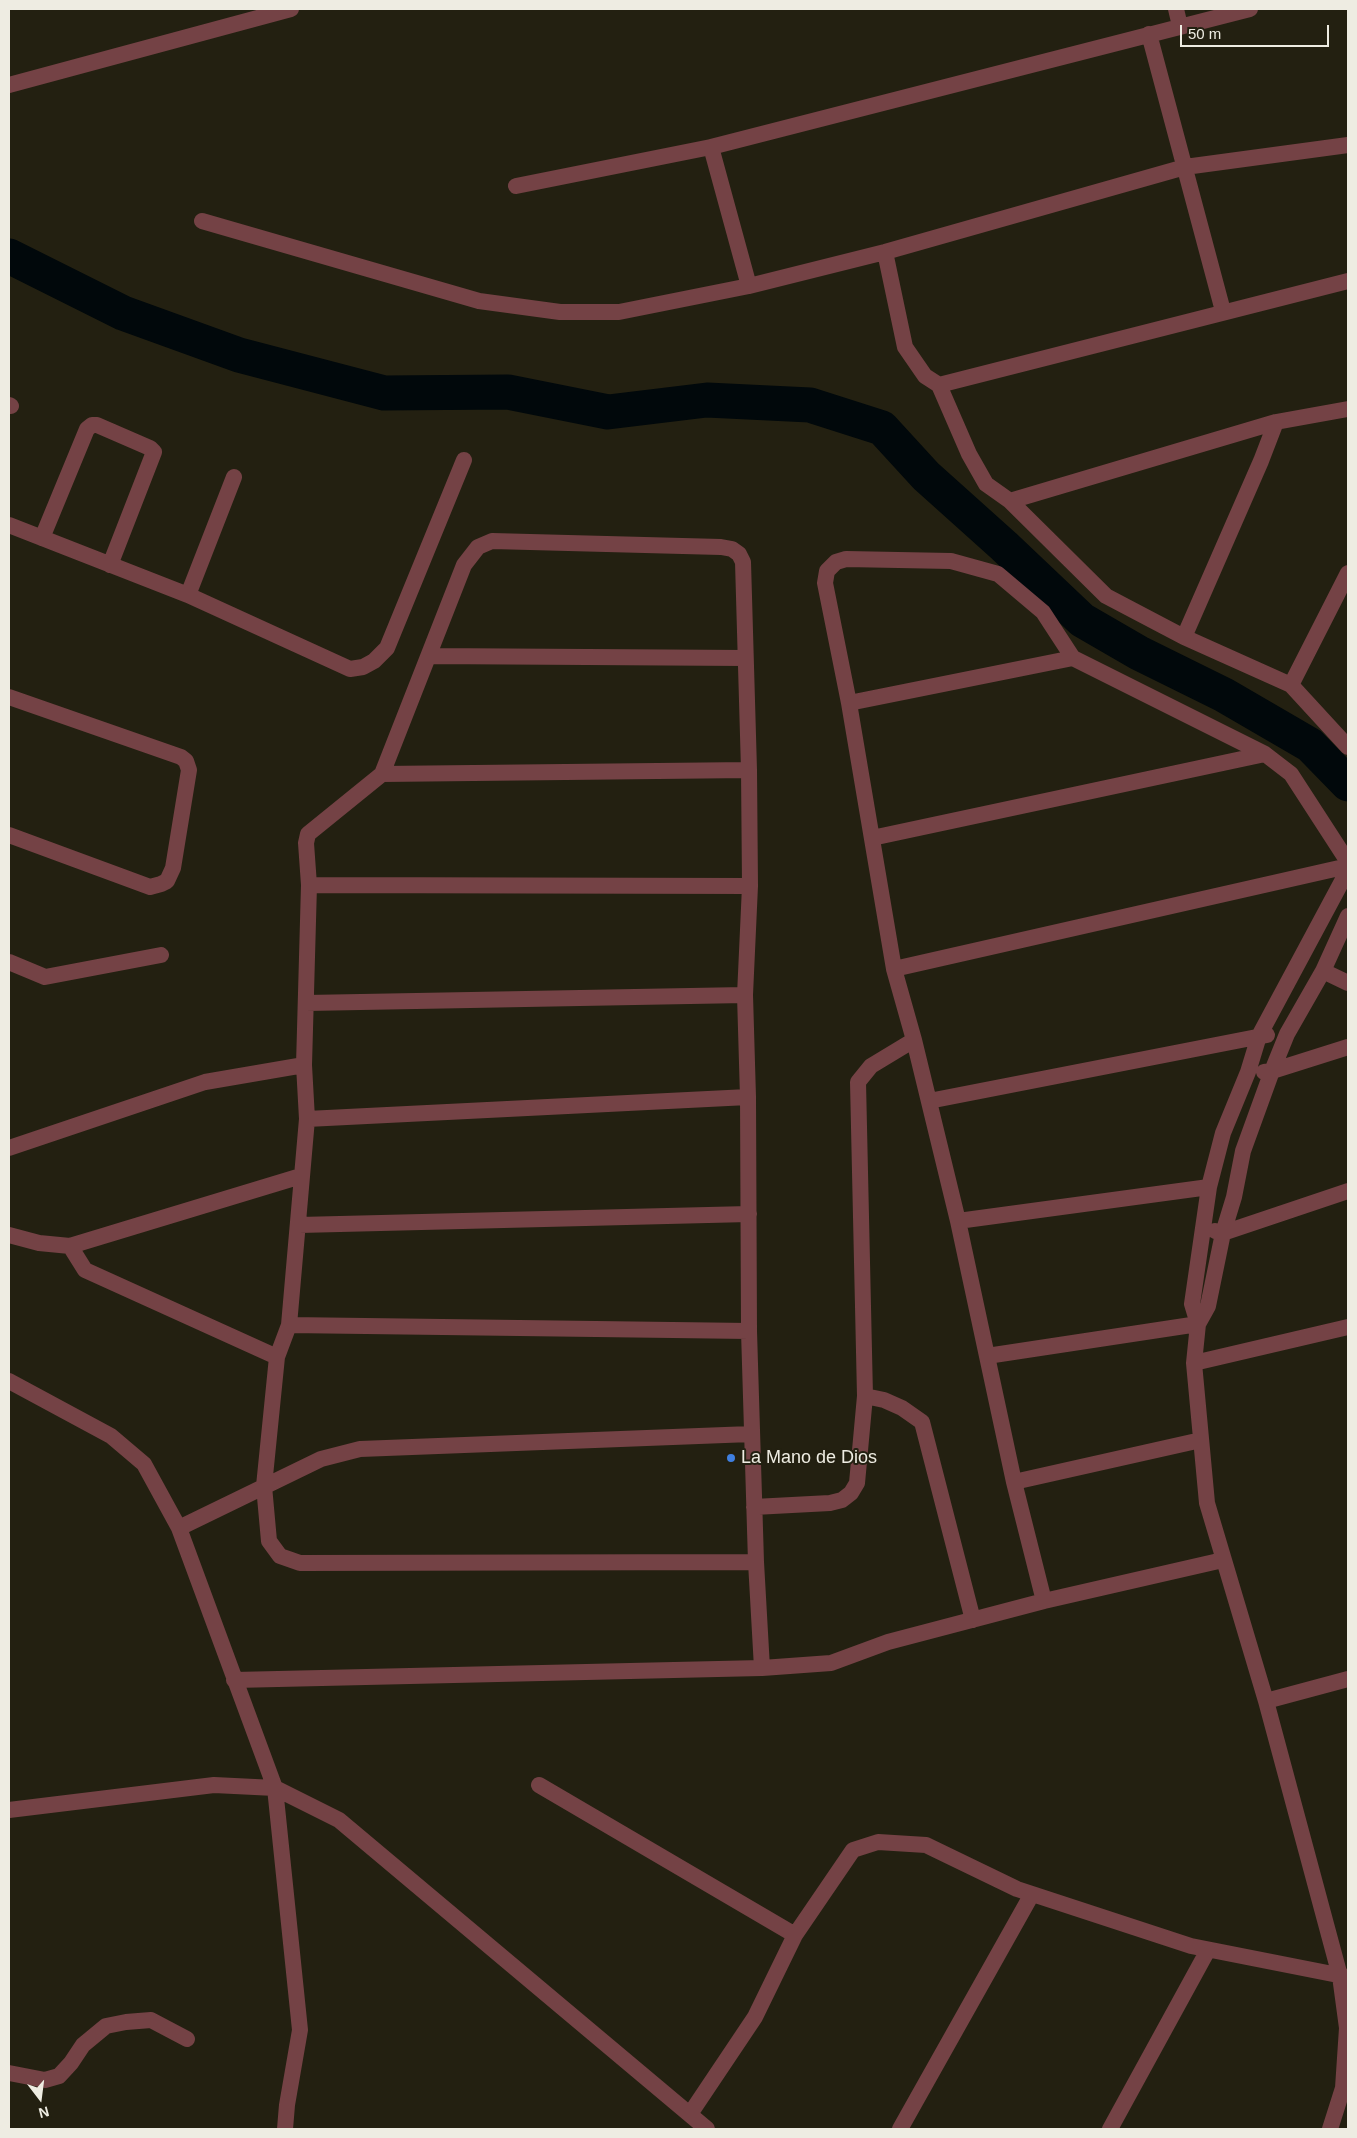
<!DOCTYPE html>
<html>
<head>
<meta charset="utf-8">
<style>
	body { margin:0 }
	#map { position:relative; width:1357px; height:2138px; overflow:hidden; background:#232011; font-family:Helvetica,sans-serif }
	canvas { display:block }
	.frame { position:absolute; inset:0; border:10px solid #eeece2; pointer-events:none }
	.north { position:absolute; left:15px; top:2073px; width:50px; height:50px; -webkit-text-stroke:4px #232011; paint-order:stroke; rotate:165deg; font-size:14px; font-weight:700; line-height:20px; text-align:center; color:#eeece2 }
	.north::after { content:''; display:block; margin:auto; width:18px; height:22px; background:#eeece2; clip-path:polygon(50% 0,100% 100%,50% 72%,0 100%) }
	.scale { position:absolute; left:1180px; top:25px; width:149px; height:22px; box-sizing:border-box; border:2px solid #eeece2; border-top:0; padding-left:6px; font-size:15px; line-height:18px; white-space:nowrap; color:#eeece2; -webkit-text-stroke:4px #232011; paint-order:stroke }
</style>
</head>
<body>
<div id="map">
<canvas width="1357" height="2138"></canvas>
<div class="frame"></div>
<div class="north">N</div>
<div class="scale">50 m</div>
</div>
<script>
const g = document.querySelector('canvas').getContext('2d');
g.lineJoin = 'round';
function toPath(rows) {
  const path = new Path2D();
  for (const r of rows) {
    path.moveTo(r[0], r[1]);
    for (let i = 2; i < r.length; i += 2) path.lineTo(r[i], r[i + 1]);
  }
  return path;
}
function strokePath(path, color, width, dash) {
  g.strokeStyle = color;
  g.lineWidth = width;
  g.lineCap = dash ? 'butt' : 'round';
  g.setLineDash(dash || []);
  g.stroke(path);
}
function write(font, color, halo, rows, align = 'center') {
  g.font = font + ' Helvetica,sans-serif';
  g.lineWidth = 4;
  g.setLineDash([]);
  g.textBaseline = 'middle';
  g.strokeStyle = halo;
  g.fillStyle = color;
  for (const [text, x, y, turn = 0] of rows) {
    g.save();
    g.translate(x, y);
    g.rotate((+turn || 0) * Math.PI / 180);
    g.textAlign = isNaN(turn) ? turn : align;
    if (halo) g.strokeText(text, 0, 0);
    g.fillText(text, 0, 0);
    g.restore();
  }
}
const river = toPath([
	[9,256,123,313,239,355,384,393,508,392,608,412,707,400,810,405,882,428,926,476,1004,546,1082,620,1139,653,1224,695,1310,745,1348,784]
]);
const minor = toPath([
	[1176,9,1180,26],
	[1149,34,1223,311],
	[9,85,291,9],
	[711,147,749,286],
	[516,186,711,147,1250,9],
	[202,221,479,301,560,312,619,312,749,286,885,252,1185,167,1348,145],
	[885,252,905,347,925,376,939,385,1348,281],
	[939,385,969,454,986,484,1010,501,1106,596,1184,637,1291,685,1348,747],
	[9,405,11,406],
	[1010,501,1276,422,1348,409],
	[9,525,188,595,350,669,363,667,374,661,387,648,464,460],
	[42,538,87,429,92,425,97,425,150,448,154,452,110,565],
	[188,595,234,477],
	[1184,637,1261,461,1276,422],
	[429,656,745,658],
	[1291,685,1348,573],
	[9,697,181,757,186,761,189,770,173,868,167,881,161,884,150,887,9,835],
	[849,703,1073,658],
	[382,774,749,770],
	[872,838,1265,754],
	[309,885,750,886],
	[9,962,45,977,161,955],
	[894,969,1348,866],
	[1323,971,1348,983],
	[306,1003,745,995],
	[1264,1072,1272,1071,1348,1047],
	[929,1101,1267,1035],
	[307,1119,748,1097],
	[9,1148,205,1082,304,1065],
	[958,1221,1209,1187],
	[299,1225,749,1214],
	[1215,1231,1223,1233,1348,1191],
	[9,1235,39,1243,70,1246,301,1176],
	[70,1246,85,1270,277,1357],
	[289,1325,749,1331],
	[987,1356,1198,1324,1208,1306,1223,1233,1234,1197,1243,1151,1272,1071,1287,1034,1323,971,1348,916],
	[1194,1363,1348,1327],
	[9,1381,111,1436,144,1464,179,1528,275,1788,300,2030,287,2105,285,2129],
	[865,1396,884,1400,902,1408,922,1422,973,1620],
	[1014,1482,1201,1440],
	[754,1507,830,1503,842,1500,851,1493,857,1483,865,1396,858,1082,871,1066,914,1040],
	[179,1528,321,1459,360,1449,751,1434],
	[756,1562,300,1563,280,1556,269,1541,264,1486,277,1357,289,1325,307,1119,304,1065,309,885,306,843,308,834,382,774,464,565,478,547,492,541,721,547,732,549,739,554,743,562,749,770,750,886,745,995,748,1097,749,1331,756,1562,762,1668],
	[1044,1601,1014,1482,958,1221,914,1040,894,969,849,703,825,583,827,571,836,562,846,559,951,561,998,574,1043,612,1073,658,1265,754,1291,774,1348,862],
	[234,1680,762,1668,831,1663,888,1642,1044,1601,1223,1560],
	[1266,1701,1348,1679],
	[539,1785,795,1935],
	[9,1810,214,1785,275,1788,339,1820,707,2129],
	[9,2073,45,2080,59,2076,71,2063,83,2045,106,2026,126,2022,151,2020,187,2039],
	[690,2114,755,2017,795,1935,853,1850,878,1842,926,1845,1017,1889,1191,1946,1348,1977],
	[900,2129,1032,1894],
	[1110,2129,1208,1950],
	[1330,2129,1343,2088,1347,2028,1340,1976,1266,1701,1207,1503,1194,1363,1198,1324,1192,1304,1209,1187,1223,1133,1248,1072,1259,1036,1348,870]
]);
const markers = [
	[731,1458,5,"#3f7fe0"]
];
const poiNames = [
	["La Mano de Dios",741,1458]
];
strokePath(river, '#01080b', 35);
strokePath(minor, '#744245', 16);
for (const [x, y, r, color] of markers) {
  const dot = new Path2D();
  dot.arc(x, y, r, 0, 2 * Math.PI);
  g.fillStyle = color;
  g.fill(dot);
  strokePath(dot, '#232011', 2);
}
write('18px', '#eeece2', '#232011', poiNames, 'left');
</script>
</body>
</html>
